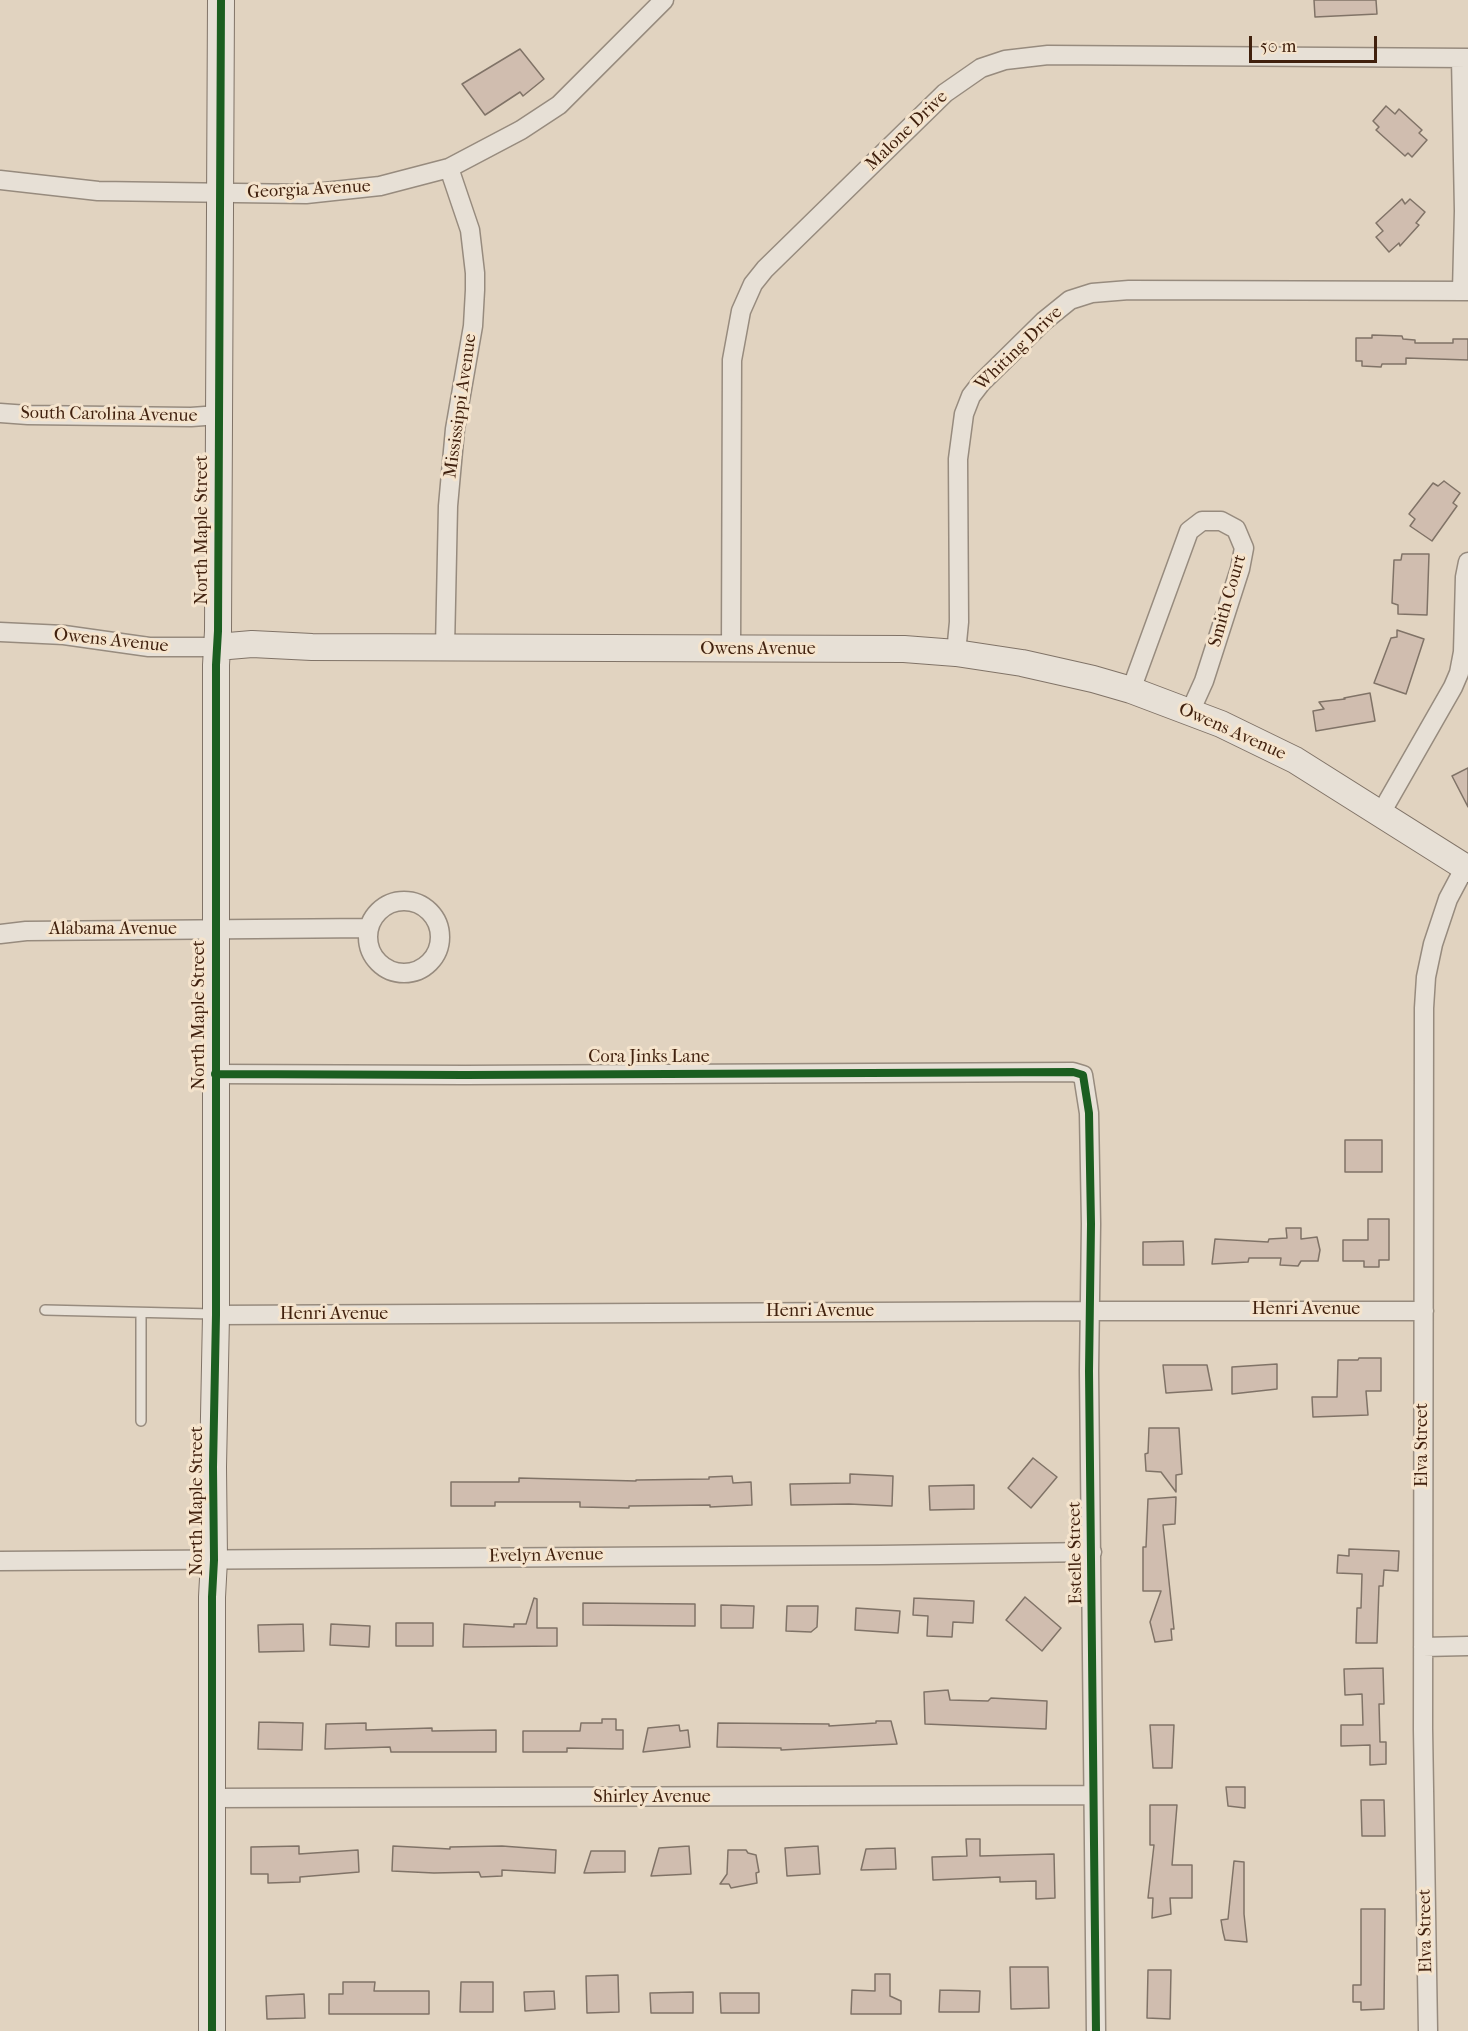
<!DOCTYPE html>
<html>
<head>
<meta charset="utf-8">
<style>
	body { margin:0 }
	#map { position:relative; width:1468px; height:2031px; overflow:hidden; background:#e1d3c0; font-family:"IM FELL French Canon",serif }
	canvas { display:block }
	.scale { position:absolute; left:1249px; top:36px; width:128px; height:27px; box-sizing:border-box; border:3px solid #41210e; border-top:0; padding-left:8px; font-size:18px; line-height:21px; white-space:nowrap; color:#41210e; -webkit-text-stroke:4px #f5e4cd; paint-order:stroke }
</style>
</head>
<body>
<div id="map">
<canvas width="1468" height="2031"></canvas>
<div class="scale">50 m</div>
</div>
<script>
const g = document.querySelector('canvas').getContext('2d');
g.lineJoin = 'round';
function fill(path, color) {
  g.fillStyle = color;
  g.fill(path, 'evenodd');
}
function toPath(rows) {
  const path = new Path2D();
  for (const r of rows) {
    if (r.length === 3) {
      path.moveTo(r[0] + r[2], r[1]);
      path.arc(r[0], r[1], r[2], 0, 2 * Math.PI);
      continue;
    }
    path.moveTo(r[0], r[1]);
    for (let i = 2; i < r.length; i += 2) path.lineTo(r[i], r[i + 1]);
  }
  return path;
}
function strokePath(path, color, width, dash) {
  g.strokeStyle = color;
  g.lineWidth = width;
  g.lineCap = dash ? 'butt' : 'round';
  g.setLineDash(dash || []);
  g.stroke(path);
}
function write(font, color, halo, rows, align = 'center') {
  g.font = font + ' "IM FELL French Canon",serif';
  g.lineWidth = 6;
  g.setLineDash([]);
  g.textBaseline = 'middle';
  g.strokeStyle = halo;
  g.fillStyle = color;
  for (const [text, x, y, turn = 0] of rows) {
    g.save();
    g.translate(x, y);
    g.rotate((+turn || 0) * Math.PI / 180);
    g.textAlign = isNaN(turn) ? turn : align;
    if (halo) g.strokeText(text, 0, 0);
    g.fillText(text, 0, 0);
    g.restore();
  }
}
const building = toPath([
	[1314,0,1376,0,1377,14,1315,17,1314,0],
	[520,49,544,79,523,96,520,92,485,115,462,84,520,49],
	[1386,106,1395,114,1399,109,1422,130,1419,133,1427,140,1412,157,1408,153,1405,156,1376,130,1379,127,1373,121,1386,106],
	[1402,199,1405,204,1410,199,1425,212,1416,223,1419,225,1400,246,1399,243,1389,252,1376,237,1383,231,1376,223,1402,199],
	[1372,335,1402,336,1403,339,1415,340,1415,343,1453,343,1453,339,1468,339,1468,360,1406,358,1406,364,1382,364,1381,367,1362,366,1362,361,1356,361,1356,338,1372,338,1372,335],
	[1444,481,1460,493,1453,503,1457,506,1432,541,1410,526,1415,519,1409,514,1433,483,1438,486,1444,481],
	[1402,554,1429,554,1427,615,1398,614,1398,605,1392,603,1394,560,1401,560,1402,554],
	[1397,630,1424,639,1406,694,1374,683,1391,638,1397,637,1397,630],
	[1370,693,1375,721,1316,731,1313,711,1324,709,1319,702,1345,699,1344,698,1370,693],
	[1468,768,1468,807,1452,776,1468,768],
	[1345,1140,1382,1140,1382,1172,1345,1172,1345,1140],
	[1368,1219,1389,1219,1389,1260,1379,1260,1379,1267,1364,1267,1364,1261,1343,1261,1343,1240,1368,1240,1368,1219],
	[1286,1228,1301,1228,1301,1239,1317,1237,1320,1250,1318,1261,1301,1261,1298,1266,1280,1265,1281,1258,1249,1258,1248,1262,1212,1264,1215,1239,1268,1242,1269,1239,1287,1238,1286,1228],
	[1183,1241,1184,1265,1143,1265,1143,1242,1183,1241],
	[1359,1358,1381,1358,1381,1391,1366,1391,1368,1415,1313,1417,1312,1397,1337,1397,1338,1360,1358,1360,1359,1358],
	[1277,1364,1277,1389,1232,1394,1232,1367,1277,1364],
	[1163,1365,1207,1365,1212,1390,1166,1393,1163,1365],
	[1149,1428,1179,1428,1182,1474,1176,1475,1176,1492,1161,1472,1146,1471,1145,1454,1148,1453,1149,1428],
	[1033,1458,1057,1477,1031,1508,1008,1488,1033,1458],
	[850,1474,893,1476,892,1506,849,1504,791,1505,790,1484,850,1483,850,1474],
	[732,1476,733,1483,751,1482,752,1505,710,1507,710,1505,629,1506,629,1508,580,1507,580,1502,495,1502,495,1506,451,1506,451,1482,519,1482,519,1478,636,1481,636,1480,709,1479,709,1477,732,1476],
	[974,1485,974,1509,930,1510,929,1486,974,1485],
	[1176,1497,1175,1524,1163,1525,1174,1629,1171,1629,1172,1640,1155,1642,1150,1622,1161,1591,1143,1591,1143,1547,1146,1547,1148,1499,1176,1497],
	[1349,1549,1399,1551,1398,1571,1384,1570,1383,1586,1379,1586,1377,1643,1356,1643,1357,1608,1361,1608,1362,1574,1337,1573,1338,1555,1349,1556,1349,1549],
	[1025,1597,1061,1628,1042,1651,1006,1620,1025,1597],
	[534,1598,537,1599,537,1628,557,1628,557,1646,463,1647,464,1624,514,1627,514,1624,526,1624,534,1598],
	[914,1598,974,1601,973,1623,953,1622,952,1637,927,1636,928,1616,913,1615,914,1598],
	[583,1603,695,1604,695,1626,583,1625,583,1603],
	[721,1605,754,1606,753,1628,721,1628,721,1605],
	[787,1606,818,1606,817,1627,811,1632,786,1631,787,1606],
	[856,1608,900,1611,898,1633,855,1630,856,1608],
	[396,1623,433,1623,433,1646,396,1646,396,1623],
	[303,1624,304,1651,259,1652,258,1625,303,1624],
	[331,1624,370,1626,369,1647,330,1645,331,1624],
	[1383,1668,1384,1704,1379,1704,1380,1742,1386,1742,1386,1764,1370,1765,1370,1745,1341,1746,1341,1725,1363,1725,1362,1694,1345,1695,1344,1669,1383,1668],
	[948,1690,950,1700,988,1701,991,1698,1047,1701,1046,1729,925,1724,924,1692,948,1690],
	[602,1719,616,1719,616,1730,623,1730,623,1749,567,1748,567,1752,523,1752,523,1731,580,1731,581,1723,602,1723,602,1719],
	[876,1721,891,1721,897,1744,781,1750,781,1748,717,1747,718,1723,829,1724,829,1726,876,1723,876,1721],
	[259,1722,303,1723,302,1750,258,1749,259,1722],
	[366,1723,366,1730,432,1728,432,1731,496,1730,496,1752,391,1752,390,1747,325,1749,326,1724,366,1723],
	[679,1725,680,1731,688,1730,690,1747,643,1752,648,1728,679,1725],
	[1150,1725,1174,1725,1172,1768,1153,1768,1150,1725],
	[1226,1787,1245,1787,1245,1808,1228,1806,1226,1787],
	[1361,1800,1384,1800,1385,1836,1362,1836,1361,1800],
	[1150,1805,1177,1805,1172,1865,1192,1865,1192,1898,1170,1898,1171,1914,1152,1918,1153,1898,1148,1898,1154,1845,1150,1845,1150,1805],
	[966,1839,980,1839,980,1856,1054,1854,1055,1898,1036,1899,1036,1881,1000,1882,1000,1877,933,1880,932,1857,967,1856,966,1839],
	[299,1846,299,1854,358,1850,359,1872,300,1877,300,1882,268,1883,268,1874,251,1874,251,1847,299,1846],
	[393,1846,450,1849,450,1847,502,1846,556,1850,555,1873,502,1870,502,1876,481,1877,479,1872,434,1873,392,1871,393,1846],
	[689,1846,691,1874,651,1876,659,1848,689,1846],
	[818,1846,820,1874,787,1876,785,1848,818,1846],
	[895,1848,896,1869,861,1870,866,1849,895,1848],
	[728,1850,746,1850,748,1853,756,1855,759,1872,756,1873,757,1883,731,1888,729,1884,720,1884,727,1874,728,1850],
	[591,1851,625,1851,625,1872,584,1873,591,1851],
	[1234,1861,1244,1862,1244,1914,1247,1942,1225,1940,1223,1932,1221,1920,1228,1919,1234,1861],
	[1361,1909,1385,1909,1384,2009,1361,2010,1361,2002,1353,2002,1353,1985,1361,1985,1361,1909],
	[1010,1967,1048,1967,1049,2008,1011,2009,1010,1967],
	[1148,1970,1171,1970,1170,2019,1147,2018,1148,1970],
	[875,1974,890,1974,890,1996,901,2001,901,2014,851,2014,852,1990,875,1991,875,1974],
	[618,1975,619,2012,587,2013,586,1976,618,1975],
	[343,1982,375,1982,374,1991,429,1991,429,2014,329,2014,329,1994,343,1994,343,1982],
	[461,1982,493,1982,493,2012,460,2012,461,1982],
	[940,1990,980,1991,979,2012,939,2012,940,1990],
	[554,1991,555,2009,525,2011,524,1992,554,1991],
	[693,1992,693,2013,651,2013,650,1993,693,1992],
	[720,1993,759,1993,759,2013,721,2013,720,1993],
	[304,1994,305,2018,267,2019,266,1996,304,1994]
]);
const lane = toPath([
	[45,1310,213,1314],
	[141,1314,141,1421]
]);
const street = toPath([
	[1461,58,1464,211,1462,291],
	[0,180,98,191,306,194,380,186,449,168,521,130,559,105,664,0],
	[0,413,28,415,191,417,219,415],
	[0,632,64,635,149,647,217,647],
	[445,648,448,506,455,429,473,326,475,290,475,273,470,230,449,168],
	[731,650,732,360,741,311,753,284,765,269,945,93,981,68,1005,60,1048,55,1468,58],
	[956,653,959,622,958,459,964,414,971,396,981,383,1044,321,1070,300,1092,293,1129,290,1468,291],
	[1131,690,1189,531,1202,521,1221,521,1236,529,1244,548,1240,569,1204,681,1190,712],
	[1381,813,1453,687,1459,673,1463,652,1465,577,1468,562],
	[404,937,36],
	[0,934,26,931,369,928],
	[215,1074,465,1075,1073,1072,1083,1075,1089,1113,1091,1224,1089,1371,1096,2031],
	[216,1315,1090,1311,1424,1311],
	[0,1561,880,1555,1092,1552],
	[1423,1647,1468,1646],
	[212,1798,1092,1795],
	[1428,2031,1423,1729,1424,1008,1426,977,1433,944,1448,899,1465,867]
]);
const secondary = toPath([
	[217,647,252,644,312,647,904,649,956,653,1022,663,1093,679,1131,690,1221,724,1295,760,1468,869],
	[212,2031,212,1597,214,1560,213,1467,216,1315,216,665,218,631,221,0]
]);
const cycleway = toPath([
	[215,1074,465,1075,1073,1072,1083,1075,1089,1113,1091,1224,1089,1371,1096,2031],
	[212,2031,212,1597,214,1560,213,1467,216,1315,216,665,218,631,221,0]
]);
const streetNames = [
	["Malone Drive",907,131,-44],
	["Georgia Avenue",309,190,-3],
	["Whiting Drive",1019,349,-44],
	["Mississippi Avenue",461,406,-82],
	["South Carolina Avenue",109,415,1],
	["North Maple Street",203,530,-90],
	["Smith Court",1228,601,-74],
	["Owens Avenue",111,641,6],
	["Owens Avenue",758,650],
	["Owens Avenue",1232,732,24],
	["Alabama Avenue",113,930],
	["North Maple Street",200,1015,-90],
	["Cora Jinks Lane",649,1058],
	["Henri Avenue",1306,1310],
	["Henri Avenue",820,1312],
	["Henri Avenue",334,1315],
	["Elva Street",1423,1445,-90],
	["North Maple Street",198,1501,-90],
	["Estelle Street",1076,1553,-91],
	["Evelyn Avenue",546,1556,-1],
	["Shirley Avenue",652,1798],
	["Elva Street",1426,1931,-91]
];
fill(building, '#d0bdaf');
strokePath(building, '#807367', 1.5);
strokePath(lane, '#978b7e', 12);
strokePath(street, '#978b7e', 21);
strokePath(secondary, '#807367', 28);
strokePath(lane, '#e7e0d6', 9);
strokePath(street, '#e7e0d6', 18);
strokePath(secondary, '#e7e0d6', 26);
strokePath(cycleway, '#1b5e20', 8);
write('18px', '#41210e', '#f5e4cd', streetNames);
</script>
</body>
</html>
